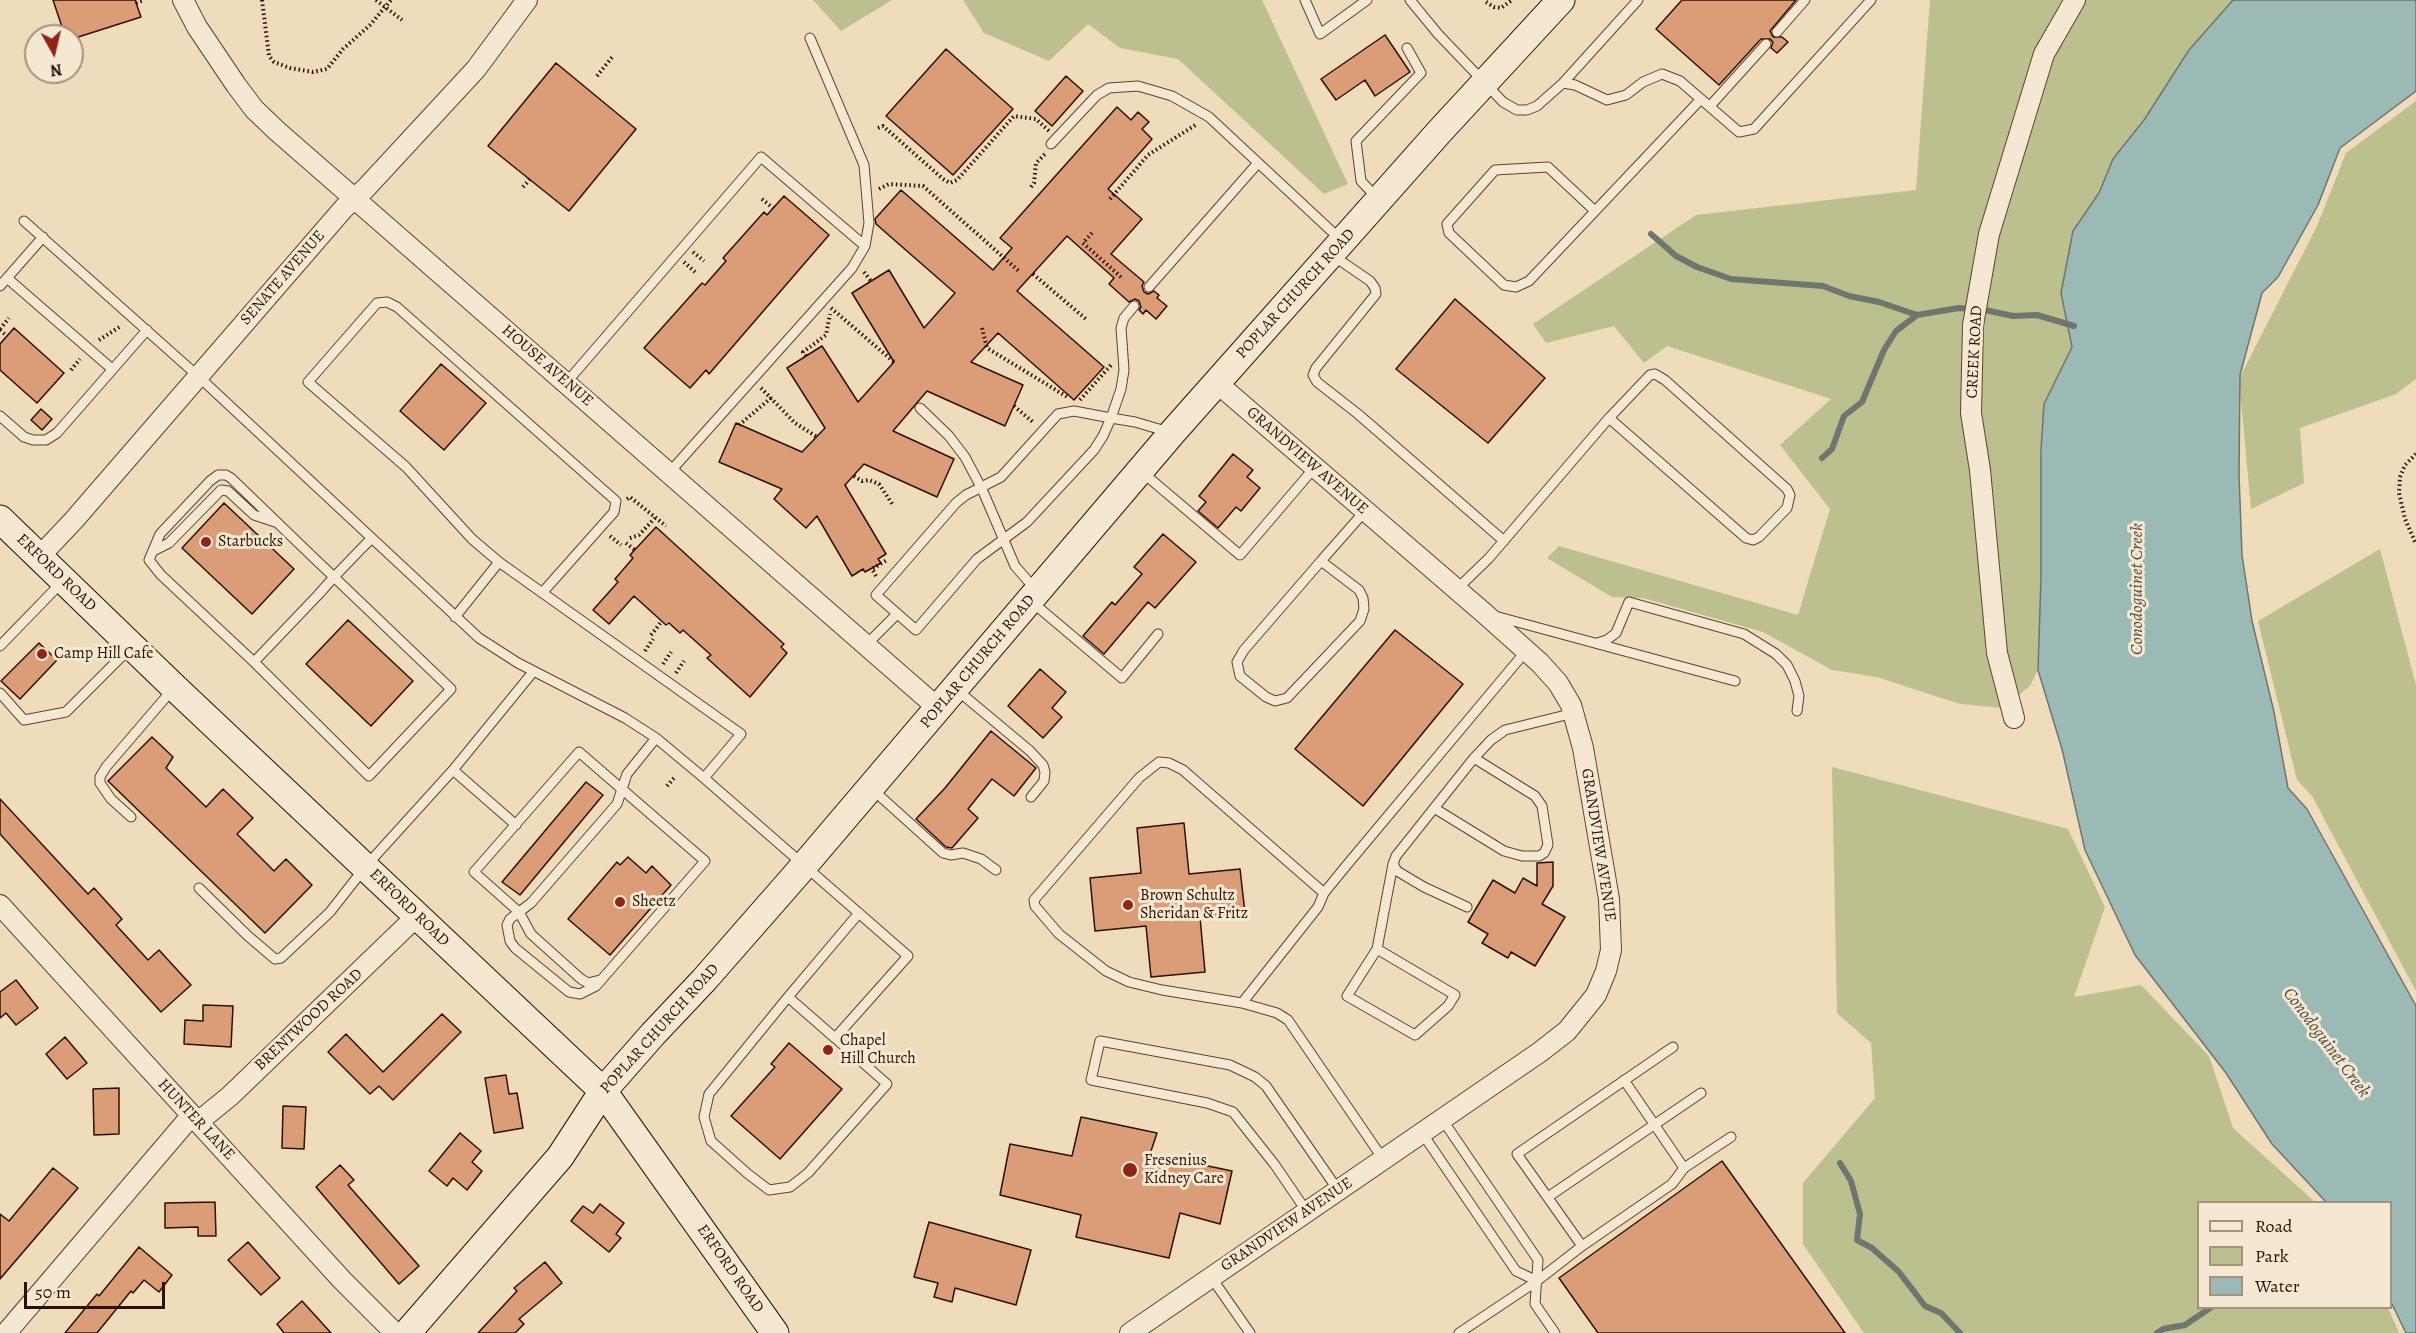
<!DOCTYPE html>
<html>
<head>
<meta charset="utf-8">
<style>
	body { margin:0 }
	#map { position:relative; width:2416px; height:1333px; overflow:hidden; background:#eedcba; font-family:Alegreya,serif }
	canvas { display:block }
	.legend { position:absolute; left:2197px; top:1201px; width:195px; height:108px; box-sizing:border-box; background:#f4e8d2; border:2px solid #a5927e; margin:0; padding:8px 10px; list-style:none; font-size:18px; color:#2e1001 }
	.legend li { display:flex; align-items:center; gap:12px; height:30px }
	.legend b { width:30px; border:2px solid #a5927e }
	.north { position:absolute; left:24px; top:24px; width:60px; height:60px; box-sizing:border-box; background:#f4e8d2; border:2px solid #a5927e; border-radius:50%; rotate:172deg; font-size:16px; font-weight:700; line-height:24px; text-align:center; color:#2e1001 }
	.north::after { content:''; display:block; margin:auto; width:21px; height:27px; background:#8f2418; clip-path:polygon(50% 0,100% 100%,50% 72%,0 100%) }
	.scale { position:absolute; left:24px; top:1282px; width:141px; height:27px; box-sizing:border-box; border:3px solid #2e1001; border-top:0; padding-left:8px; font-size:18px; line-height:21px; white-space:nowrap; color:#2e1001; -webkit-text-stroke:4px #f4e8d2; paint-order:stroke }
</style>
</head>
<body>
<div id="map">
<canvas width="2416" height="1333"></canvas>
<ul class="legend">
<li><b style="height:8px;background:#f4e8d2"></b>Road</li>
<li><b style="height:16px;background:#bbc08e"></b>Park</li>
<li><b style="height:16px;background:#9bbab6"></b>Water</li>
</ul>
<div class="north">N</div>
<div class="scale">50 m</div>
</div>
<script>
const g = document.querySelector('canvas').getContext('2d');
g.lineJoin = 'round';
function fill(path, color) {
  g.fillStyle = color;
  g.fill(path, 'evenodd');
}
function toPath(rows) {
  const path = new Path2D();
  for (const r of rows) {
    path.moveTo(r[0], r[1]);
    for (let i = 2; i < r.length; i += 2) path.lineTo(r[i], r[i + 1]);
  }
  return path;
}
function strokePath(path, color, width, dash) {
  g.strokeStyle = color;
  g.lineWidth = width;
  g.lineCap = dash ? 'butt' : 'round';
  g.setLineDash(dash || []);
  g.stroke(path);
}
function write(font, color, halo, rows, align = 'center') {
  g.font = font + ' Alegreya,serif';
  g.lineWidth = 6;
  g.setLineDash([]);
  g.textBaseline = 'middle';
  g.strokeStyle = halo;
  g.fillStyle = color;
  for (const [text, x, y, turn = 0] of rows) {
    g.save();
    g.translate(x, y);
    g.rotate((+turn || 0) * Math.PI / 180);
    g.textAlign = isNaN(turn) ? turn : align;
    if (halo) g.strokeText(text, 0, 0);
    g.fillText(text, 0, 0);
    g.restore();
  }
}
const green = toPath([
	[813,0,892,0,841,31],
	[963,0,1262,0,1348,184,1324,194,1178,59,1120,48,1088,24,1049,61,984,33],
	[1930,0,2062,0,2036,49,2050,58,2086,0,2233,0,2189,50,2144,120,2113,159,2099,193,2073,231,2072,347,2044,404,2041,450,2041,577,2038,670,2030,686,2002,708,1960,704,1877,677,1832,670,1763,632,1643,598,1612,597,1547,558,1559,546,1798,615,1830,509,1780,445,1831,399,1667,346,1644,363,1614,326,1546,343,1533,324,1696,215,1916,190],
	[2416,101,2416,379,2396,394,2300,428,2304,483,2251,509,2239,379,2317,226,2346,153],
	[2380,549,2416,685,2416,991,2312,796,2297,780,2258,621],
	[1832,767,2068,829,2105,907,2074,997,2141,985,2209,1056,2233,1128,2315,1202,2198,1202,2198,1308,2388,1308,2399,1333,1864,1333,1803,1244,1803,1183,1875,1098,1871,1043,1837,1013]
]);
const water = toPath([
	[2233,0,2416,0,2416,91,2340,148,2318,205,2278,277,2262,293,2240,375,2239,475,2242,555,2252,621,2274,712,2288,788,2307,809,2416,1006,2416,1333,2406,1333,2391,1302,2390,1202,2326,1202,2272,1144,2226,1073,2135,955,2085,850,2062,749,2038,670,2041,577,2041,450,2044,404,2072,347,2061,293,2073,231,2099,193,2113,159,2144,120,2189,50,2233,0]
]);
const stream = toPath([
	[1651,234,1676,256,1697,267,1731,279,1823,286,1849,296,1879,302,1917,315,1959,308,1985,310,2013,316,2037,315,2074,326],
	[1822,458,1832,449,1844,416,1862,402,1884,350,1896,331,1917,315],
	[1840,1163,1851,1181,1860,1214,1857,1240,1872,1248,1899,1272,1925,1306,1941,1313,1960,1333],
	[2157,1333,2163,1329,2185,1325,2210,1308]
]);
const building = toPath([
	[53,0,135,0,141,17,72,39,72,36,65,36,53,0],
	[1682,0,1796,0,1770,31,1773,37,1782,37,1788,42,1777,53,1771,48,1773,42,1770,39,1761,39,1719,85,1656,29,1682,0],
	[1385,35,1410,72,1375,96,1365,80,1336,100,1321,79,1385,35],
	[946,49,1013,109,953,175,886,116,946,49],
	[556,63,636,129,569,211,488,146,556,63],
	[1066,76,1083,91,1052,126,1035,111,1066,76],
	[1117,107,1131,120,1138,112,1149,122,1142,129,1152,139,1108,189,1142,219,1111,254,1144,282,1142,286,1144,292,1148,294,1154,291,1159,295,1157,298,1167,306,1156,319,1146,310,1143,314,1139,310,1141,307,1139,301,1135,299,1129,302,1109,284,1114,278,1067,236,1017,291,1104,367,1074,400,998,333,971,362,1023,385,1005,426,927,391,893,431,954,459,937,497,864,464,845,485,886,554,878,559,881,563,865,572,863,569,852,576,817,516,806,528,774,499,782,489,719,462,736,423,802,452,825,428,787,368,822,346,858,402,894,362,852,293,889,270,924,328,955,293,876,224,875,219,901,190,993,270,1012,248,1000,238,1117,107],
	[784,196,829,235,709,374,706,370,690,388,644,348,702,283,705,285,726,261,723,258,764,212,767,215,784,196],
	[1455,299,1545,378,1488,443,1396,369,1455,299],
	[14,328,64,373,37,403,0,370,0,344,14,328],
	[441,364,486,403,444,450,400,411,441,364],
	[41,409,52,419,42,430,31,420,41,409],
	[1233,454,1253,470,1247,477,1260,488,1241,511,1236,507,1218,528,1198,511,1206,502,1199,496,1233,454],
	[224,503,294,569,252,614,182,548,224,503],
	[656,527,784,644,781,647,787,653,750,697,707,658,711,655,683,630,680,633,669,623,666,625,634,596,609,624,593,610,618,582,615,579,633,558,630,555,656,527],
	[1163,534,1196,562,1155,608,1148,602,1104,654,1083,636,1112,602,1115,605,1142,574,1134,567,1163,534],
	[348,620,413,681,371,726,306,664,348,620],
	[1395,630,1463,684,1363,806,1295,749,1395,630],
	[39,643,57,660,20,699,1,681,39,643],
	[1040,669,1066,692,1052,708,1062,717,1043,738,1008,706,1040,669],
	[991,731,1036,768,1014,796,992,779,968,809,978,818,952,848,946,847,916,819,945,788,991,731],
	[152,737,173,757,166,768,206,807,223,789,253,818,237,834,274,871,286,859,312,885,265,933,108,781,152,737],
	[586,782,603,795,520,895,502,882,586,782],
	[0,799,88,894,94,888,122,919,116,925,148,960,159,950,191,985,161,1012,0,834,0,799],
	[1184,823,1189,874,1240,869,1245,913,1200,917,1205,972,1151,977,1146,926,1095,931,1090,878,1141,873,1137,828,1184,823],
	[628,857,646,873,652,866,671,885,610,955,568,919,617,862,620,865,628,857],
	[1553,862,1553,886,1542,904,1565,917,1535,966,1511,952,1508,958,1482,943,1488,934,1468,922,1493,880,1515,893,1523,878,1537,886,1537,863,1553,862],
	[16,980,38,1008,16,1025,6,1013,0,1018,0,992,16,980],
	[203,1005,233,1006,231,1047,184,1044,185,1020,203,1021,203,1005],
	[442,1014,461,1032,393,1100,379,1086,370,1094,328,1052,346,1034,383,1072,442,1014],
	[65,1037,87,1063,67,1079,46,1054,65,1037],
	[789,1043,842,1089,780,1159,731,1116,775,1067,771,1064,789,1043],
	[506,1075,509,1094,517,1093,523,1128,494,1133,485,1078,506,1075],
	[119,1088,119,1134,94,1135,93,1089,119,1088],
	[283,1106,306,1107,304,1149,282,1148,283,1106],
	[1081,1117,1157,1133,1150,1154,1232,1171,1220,1224,1180,1213,1169,1258,1076,1237,1081,1215,1000,1195,1010,1144,1072,1156,1081,1117],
	[460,1133,481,1151,472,1162,482,1171,467,1190,453,1178,447,1186,429,1171,460,1133],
	[1722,1161,1845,1333,1598,1333,1559,1278,1722,1161],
	[340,1165,354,1180,348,1185,419,1266,399,1284,316,1187,340,1165],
	[53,1168,78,1188,0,1279,0,1214,9,1221,53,1168],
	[215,1202,216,1236,198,1236,198,1227,165,1228,165,1203,215,1202],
	[600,1204,624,1223,616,1234,621,1238,609,1252,571,1221,583,1206,593,1213,600,1204],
	[929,1222,1031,1250,1016,1305,955,1288,952,1302,934,1297,938,1283,914,1277,929,1222],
	[248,1242,280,1278,261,1295,228,1260,248,1242],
	[139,1247,172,1275,159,1292,144,1280,133,1293,131,1291,97,1333,65,1333,97,1294,99,1296,139,1247],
	[545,1262,562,1283,519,1319,524,1324,515,1333,478,1333,517,1291,514,1288,545,1262],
	[302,1301,331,1333,284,1333,277,1324,302,1301]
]);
const path = toPath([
	[262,0,269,56,274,62,290,68,313,72,327,69,343,49,370,25,391,0],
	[376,0,402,20],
	[1486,2,1494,7,1501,8,1512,0],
	[136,3,144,0],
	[597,76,613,56],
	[878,128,883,126,943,179,950,183,957,180,1014,116,1036,119,1049,131],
	[523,187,530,179],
	[1031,187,1034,183,1036,163,1045,154],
	[879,189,889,184,923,186,1020,272],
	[762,199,773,208],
	[1110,199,1148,155,1197,124],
	[1092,233,1083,243,1121,277],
	[693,252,704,261],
	[684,262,695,272],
	[864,272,871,281],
	[1033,274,1087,320],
	[831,308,894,362],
	[982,328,987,348,1069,398],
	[0,329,9,318],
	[0,330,7,336],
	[99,340,121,326],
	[806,356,803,352,826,335,830,314],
	[71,370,80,359],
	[761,388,795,423,817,437],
	[1080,400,1111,365],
	[1014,406,1034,423],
	[739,425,771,398],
	[2416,454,2405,465,2400,477,2399,493,2405,519,2416,544],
	[854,476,862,481,869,480,879,484,893,505],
	[627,499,630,497,666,526],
	[610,536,621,545],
	[630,538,639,535,655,518],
	[626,543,635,550],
	[876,576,872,569,887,560],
	[651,635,662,621],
	[645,651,653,639],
	[663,664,671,652],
	[676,673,684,661],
	[667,786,674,778]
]);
const lane = toPath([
	[1305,0,1320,34,1367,0],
	[1410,0,1438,34,1503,102,1517,110,1527,110,1537,106,1563,83,1638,0],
	[1777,32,1805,0],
	[1563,83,1575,85,1607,100,1626,95,1643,82,1662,74,1680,81,1739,132,1754,129,1871,0],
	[1710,106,1766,44],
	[1051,144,1097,95,1109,88,1138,86,1172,96,1209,117,1341,240],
	[1378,199,1361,181,1356,141,1421,73,1407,48],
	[1595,211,1548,167,1495,170,1447,224,1449,233,1504,285,1516,287,1529,281,1701,99],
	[24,221,199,377,479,638,518,663,625,718,656,738,704,778,908,956,835,1038,887,1084,808,1173,790,1187,769,1190,748,1174,711,1141,704,1117,709,1094,788,997,859,913],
	[1332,255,1370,281,1375,288,1376,294,1316,368,1313,375,1317,382,1358,414,1504,541],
	[7,278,112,369],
	[0,286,43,237],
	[1149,287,1258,163],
	[1134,306,1124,318,1121,328,1124,370,1121,389,1111,418,1103,436,1094,450,1027,522,977,559,916,630,876,595,956,503,966,495,1001,477,1058,414,1074,411,1111,418,1135,422,1169,432],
	[1655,374,1665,380,1787,489,1790,495,1787,508,1759,537,1753,540,1746,538,1609,418,1650,375,1655,374],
	[566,383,761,157,865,246],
	[920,408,949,436,965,457,982,489,1015,566,1036,590],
	[0,416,24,437,33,440,46,440,57,433,147,330],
	[1142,472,1240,555,1315,467],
	[668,474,852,268,865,246,869,223,864,165,810,38],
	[155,550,169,543,221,490,228,491,254,515,275,522],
	[1321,561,1359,590,1363,598,1364,609,1360,621,1287,698,1275,701,1266,697,1240,676,1237,662,1244,650,1321,561],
	[1321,561,1365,511],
	[1456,590,1489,558,1609,418],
	[542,593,614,512,616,501,397,307,387,302,377,303,308,382,406,467,472,539,499,562,741,734,704,778],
	[1032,602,1122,678,1158,634],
	[1495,616,1735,681],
	[455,617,499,562],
	[1597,643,1607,640,1616,633,1629,602,1744,634,1776,654,1787,665,1795,681,1799,696,1797,711],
	[0,646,61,583],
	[865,646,897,614],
	[254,662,369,776,451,689,334,577,315,559,231,478,226,475,218,475,210,481,160,534,149,560,161,575,254,662,318,595,334,577,360,550,371,539],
	[957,690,1030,751,1043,765,1045,772,1044,781,1031,797],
	[0,693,24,720,66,712,130,648],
	[579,752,705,861,596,986,580,994,569,992,515,948,510,941,507,925,510,919,519,912,474,872,579,752],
	[453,770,516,825],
	[872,789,943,853,951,855,963,853,981,859,996,870],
	[1434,808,1504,851,1522,856,1539,856,1544,853,1548,845,1542,806,1535,796,1474,758],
	[131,817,111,799,100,783,100,777,106,767,172,690],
	[199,888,248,936,275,959,281,958,330,912,366,866,453,770,533,672],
	[1324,893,1183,770,1169,763,1159,762,1139,778,1034,900,1035,906,1059,934,1106,971,1129,982,1162,990,1242,1003,1318,907,1324,893,1346,866,1526,651],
	[1467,907,1424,887,1397,871,1393,864,1396,856,1474,758,1491,740,1505,730,1574,713],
	[1377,949,1455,995,1448,1006,1415,1035,1347,996,1377,949,1393,864],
	[600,980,588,983,581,979,531,934,519,912,531,903,617,804,627,774,656,738],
	[788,997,835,1038],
	[1242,1003,1277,1013,1288,1020,1383,1159],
	[1624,1080,1684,1168],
	[1442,1119,1538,1260,1535,1304,1555,1333],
	[1422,1133,1516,1271,1537,1281],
	[1548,1197,1701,1093],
	[1307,1212,1275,1165,1233,1112,1207,1103,1091,1080,1100,1041,1230,1065,1255,1077,1266,1086,1338,1190],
	[1582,1246,1517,1154,1673,1047],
	[1211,1277,1250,1333],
	[1459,1333,1537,1281,1582,1246,1672,1184,1684,1168,1731,1137]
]);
const street = toPath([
	[183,0,197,27,236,85,254,109,277,131,939,709],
	[40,556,74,520,344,208,365,189,476,69,527,0],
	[2014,718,1997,653,1980,470,1971,413,1973,325,1989,234,2044,54,2075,0],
	[0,905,342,1280,395,1333],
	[198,1122,230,1096,417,916],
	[6,1333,192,1115],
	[1130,1333,1540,1052,1567,1031,1596,995,1606,971,1611,950,1609,899,1583,748,1571,705,1558,683,1540,663,1484,613,1217,383]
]);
const secondary = toPath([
	[0,519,174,687,603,1091,775,1333],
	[407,1333,560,1157,603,1091,653,1034,704,980,796,875,1172,433,1440,131,1561,0]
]);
const markers = [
	[206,542,6,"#8f2418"],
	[42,654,6,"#8f2418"],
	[620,902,6,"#8f2418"],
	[1128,905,6,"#8f2418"],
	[828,1050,6,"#8f2418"],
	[1130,1170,8,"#8f2418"]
];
const streetNames = [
	["SENATE AVENUE",283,278,-49],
	["POPLAR CHURCH ROAD",1296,294,-48],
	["CREEK ROAD",1975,352,-87],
	["HOUSE AVENUE",547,366,41],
	["GRANDVIEW AVENUE",1307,461,41],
	["ERFORD ROAD",56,573,44],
	["POPLAR CHURCH ROAD",978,662,-50],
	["GRANDVIEW AVENUE",1598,845,81],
	["ERFORD ROAD",409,908,44],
	["BRENTWOOD ROAD",309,1020,-43],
	["POPLAR CHURCH ROAD",660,1029,-48],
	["HUNTER LANE",196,1120,47],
	["GRANDVIEW AVENUE",1287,1225,-34],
	["ERFORD ROAD",730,1269,55]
];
const poiNames = [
	["Starbucks",218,542],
	["Camp Hill Cafe",54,654],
	["Brown Schultz",1140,896],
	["Sheridan & Fritz",1140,914],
	["Sheetz",632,902],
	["Chapel",840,1041],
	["Hill Church",840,1059],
	["Fresenius",1144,1161],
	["Kidney Care",1144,1179]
];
const waterNames = [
	["Conodoguinet Creek",2138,589,-90],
	["Conodoguinet Creek",2326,1043,53]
];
fill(green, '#bbc08e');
fill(water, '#9bbab6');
strokePath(water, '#6f766e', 1.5);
strokePath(stream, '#6f766e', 6);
fill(building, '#db9d77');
strokePath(building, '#2e1001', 1.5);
strokePath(lane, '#5e432f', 11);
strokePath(street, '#5e432f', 22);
strokePath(secondary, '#2e1001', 29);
strokePath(path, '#2e1001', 4, [1.5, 3]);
strokePath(lane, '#f4e8d2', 9);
strokePath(street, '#f4e8d2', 20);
strokePath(secondary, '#f4e8d2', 27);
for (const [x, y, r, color] of markers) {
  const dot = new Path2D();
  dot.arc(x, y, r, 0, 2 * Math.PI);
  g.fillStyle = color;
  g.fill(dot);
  strokePath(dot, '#f4e8d2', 2);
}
write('16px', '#2e1001', '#f4e8d2', streetNames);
write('16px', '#2e1001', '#f4e8d2', poiNames, 'left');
write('italic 18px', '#544c40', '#f4e8d2', waterNames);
</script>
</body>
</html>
